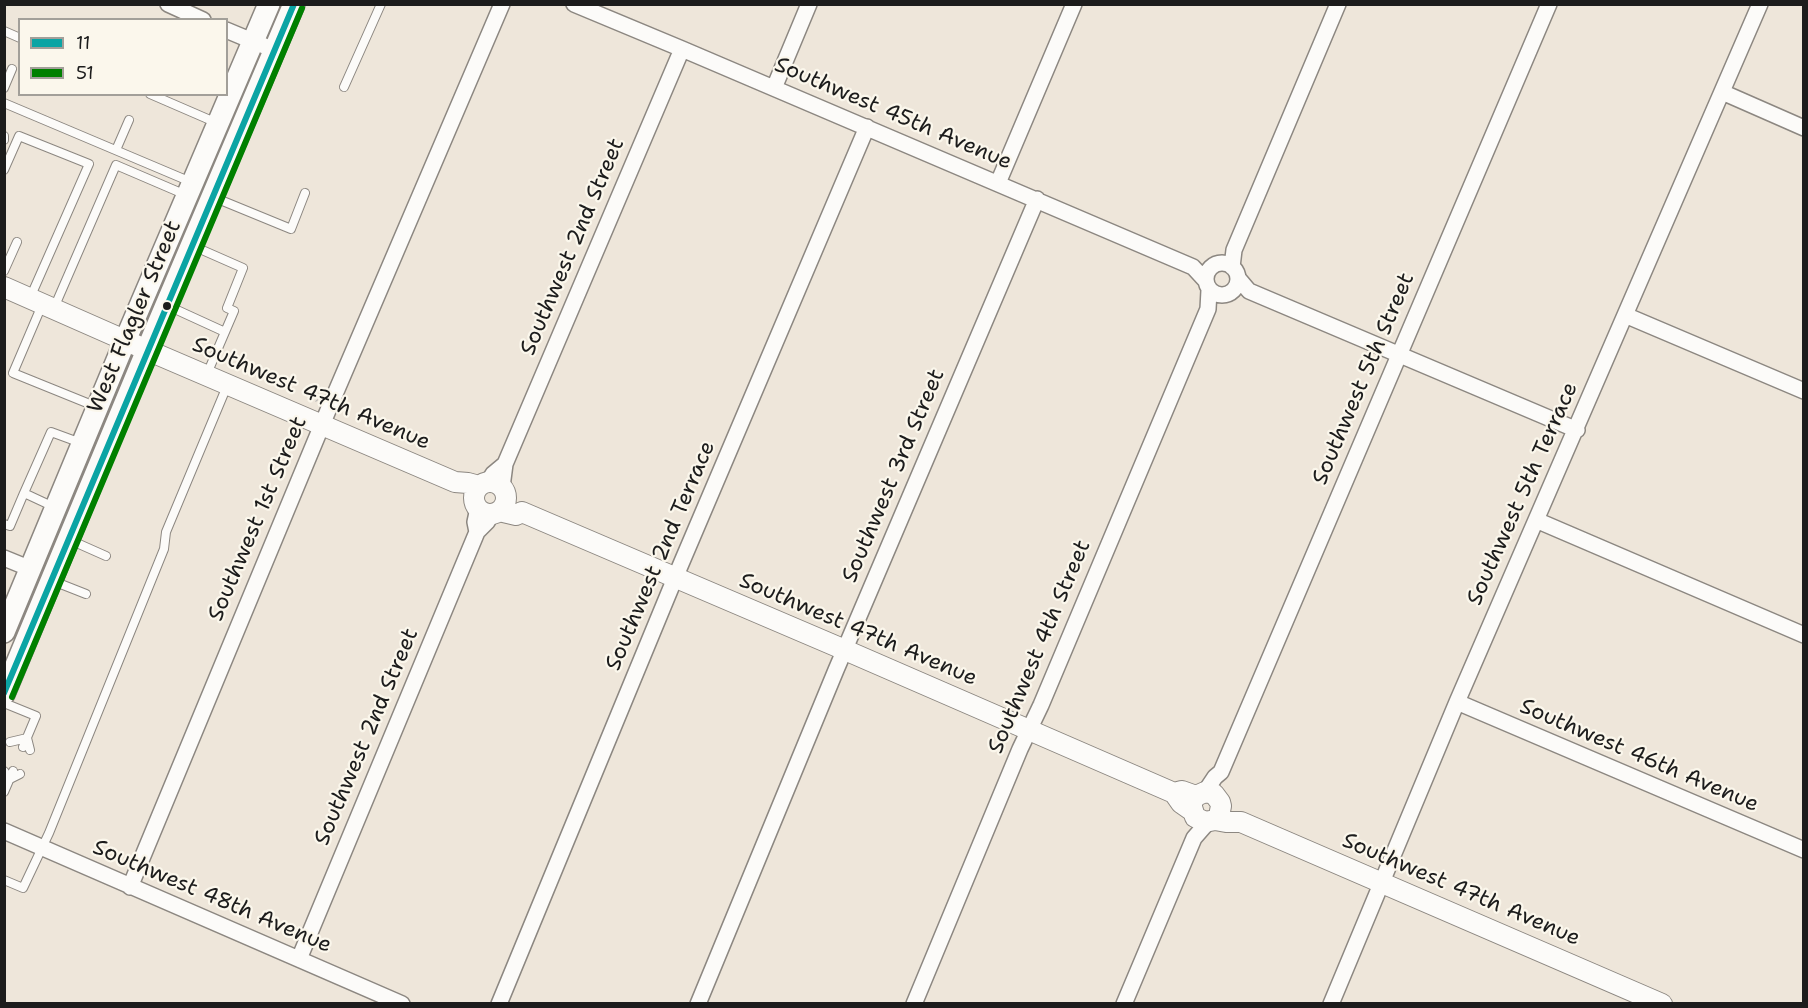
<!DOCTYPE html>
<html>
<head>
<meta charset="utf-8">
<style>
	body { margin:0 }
	#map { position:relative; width:1808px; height:1008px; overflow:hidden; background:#eee6da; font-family:"Shantell Sans",sans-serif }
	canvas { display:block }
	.frame { position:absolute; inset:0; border:6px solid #1c1c1c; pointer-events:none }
	.legend { position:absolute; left:18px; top:18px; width:210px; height:78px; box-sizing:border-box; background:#fbf7ec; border:2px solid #a29f99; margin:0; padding:8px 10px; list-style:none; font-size:18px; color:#1c1c1c }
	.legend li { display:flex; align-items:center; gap:12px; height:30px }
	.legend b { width:30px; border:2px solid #a29f99 }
</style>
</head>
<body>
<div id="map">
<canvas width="1808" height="1008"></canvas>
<div class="frame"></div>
<ul class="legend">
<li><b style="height:8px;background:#0ba4a4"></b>11</li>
<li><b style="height:8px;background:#008000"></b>51</li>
</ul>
</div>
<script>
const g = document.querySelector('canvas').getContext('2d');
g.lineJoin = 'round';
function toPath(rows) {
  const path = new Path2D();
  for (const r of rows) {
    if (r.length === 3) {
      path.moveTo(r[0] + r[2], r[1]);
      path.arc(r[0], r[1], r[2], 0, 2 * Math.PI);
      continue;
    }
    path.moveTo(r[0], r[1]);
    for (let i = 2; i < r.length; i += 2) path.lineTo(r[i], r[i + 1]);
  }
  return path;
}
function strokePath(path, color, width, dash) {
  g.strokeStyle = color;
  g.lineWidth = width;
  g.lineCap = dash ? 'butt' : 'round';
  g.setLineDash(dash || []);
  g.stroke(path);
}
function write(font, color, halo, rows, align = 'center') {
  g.font = font + ' "Shantell Sans",sans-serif';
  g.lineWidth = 4.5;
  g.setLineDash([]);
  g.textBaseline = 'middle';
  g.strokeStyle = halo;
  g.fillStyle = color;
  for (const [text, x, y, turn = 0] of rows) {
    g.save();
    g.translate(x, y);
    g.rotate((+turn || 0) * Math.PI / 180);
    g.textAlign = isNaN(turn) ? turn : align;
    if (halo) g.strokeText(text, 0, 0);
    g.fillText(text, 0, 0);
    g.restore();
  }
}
const path = toPath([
	[311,393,317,401]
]);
const service = toPath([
	[4,31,20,38],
	[344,87,381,4],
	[4,88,12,69],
	[150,94,217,123],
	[4,103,191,182],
	[4,136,4,140],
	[116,150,129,120],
	[4,170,19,136,89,164,30,298],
	[213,197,291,229,305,193],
	[193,246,243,268,227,308,234,311,207,374],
	[4,271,17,242],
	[42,305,13,373,97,407],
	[166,305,225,332],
	[54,308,116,165,186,195],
	[54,507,24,493,51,432,81,443],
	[4,524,10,526,24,493],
	[70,540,106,556],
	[53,581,86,594],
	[4,703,36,716,23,747],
	[10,742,27,738,30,750],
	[4,771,10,779,20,774],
	[4,792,13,771],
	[4,880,23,888,49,833,164,549,166,532,227,386]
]);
const minor = toPath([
	[168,4,203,20],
	[574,4,682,49,1193,267,1205,280],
	[226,30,274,50],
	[774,88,809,4],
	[1722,92,1804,128],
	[998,183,1074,4],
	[1222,279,16],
	[1232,267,1234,250,1338,4],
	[1238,278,1249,291,1577,430],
	[1625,315,1804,391],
	[488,482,493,474,505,464],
	[502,487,505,464,682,49],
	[1536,520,1804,635],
	[477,532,475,522,478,508],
	[4,558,31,569],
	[1457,702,1804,850],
	[1205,792,1215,777,1221,772,1549,4],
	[4,831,402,1004],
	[130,887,329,408,502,4],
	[299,959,477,532,487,522,492,514],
	[499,1004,675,578,867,127],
	[698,1004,836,670,1037,199],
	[914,1004,1020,749,1041,705,1208,309,1209,290],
	[1124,1004,1194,838,1208,822],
	[1331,1004,1457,702,1760,4]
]);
const tertiary = toPath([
	[4,287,147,350,455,482,468,483,479,486],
	[490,498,16],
	[499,511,516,515,522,512,845,650,1174,793,1181,803,1191,810],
	[1174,793,1182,791,1196,796,1205,792,1214,794,1220,802,1221,806,1219,816,1215,820,1205,822,1195,817,1191,804,1196,796],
	[1215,820,1226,822,1241,822,1662,1004]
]);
const secondary = toPath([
	[4,632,125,341,269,4],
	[4,694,155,331,294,4]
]);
const bus1 = toPath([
	[4,693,294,4]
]);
const bus2 = toPath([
	[12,697,302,8]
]);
const markers = [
	[167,306,5,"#1c1c1c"]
];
const streetNames = [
	["Southwest 45th Avenue",893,114,23],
	["Southwest 2nd Street",573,247,-67],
	["West Flagler Street",135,317,-67],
	["Southwest 5th Street",1364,379,-67],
	["Southwest 47th Avenue",311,394,23],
	["Southwest 3rd Street",894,476,-67],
	["Southwest 5th Terrace",1523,494,-66],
	["Southwest 1st Street",258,519,-67],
	["Southwest 2nd Terrace",661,556,-67],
	["Southwest 47th Avenue",858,630,23],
	["Southwest 4th Street",1040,647,-67],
	["Southwest 2nd Street",367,737,-67],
	["Southwest 46th Avenue",1639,756,23],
	["Southwest 47th Avenue",1461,890,23],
	["Southwest 48th Avenue",212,897,23]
];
strokePath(service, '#8c8781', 10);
strokePath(minor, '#8c8781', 18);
strokePath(tertiary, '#8c8781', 22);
strokePath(secondary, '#8c8781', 24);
strokePath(path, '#b9b8b6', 3, [4.5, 4.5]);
strokePath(service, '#fcfbf9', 8);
strokePath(minor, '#fcfbf9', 15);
strokePath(tertiary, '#fcfbf9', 20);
strokePath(secondary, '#fcfbf9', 21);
strokePath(bus1, '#0ba4a4', 6);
strokePath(bus2, '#008000', 6);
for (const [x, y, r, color] of markers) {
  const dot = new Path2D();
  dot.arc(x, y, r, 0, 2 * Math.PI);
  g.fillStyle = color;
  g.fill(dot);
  strokePath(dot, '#fbf7ec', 2);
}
write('22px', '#1c1c1c', '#fbf7ec', streetNames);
</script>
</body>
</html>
